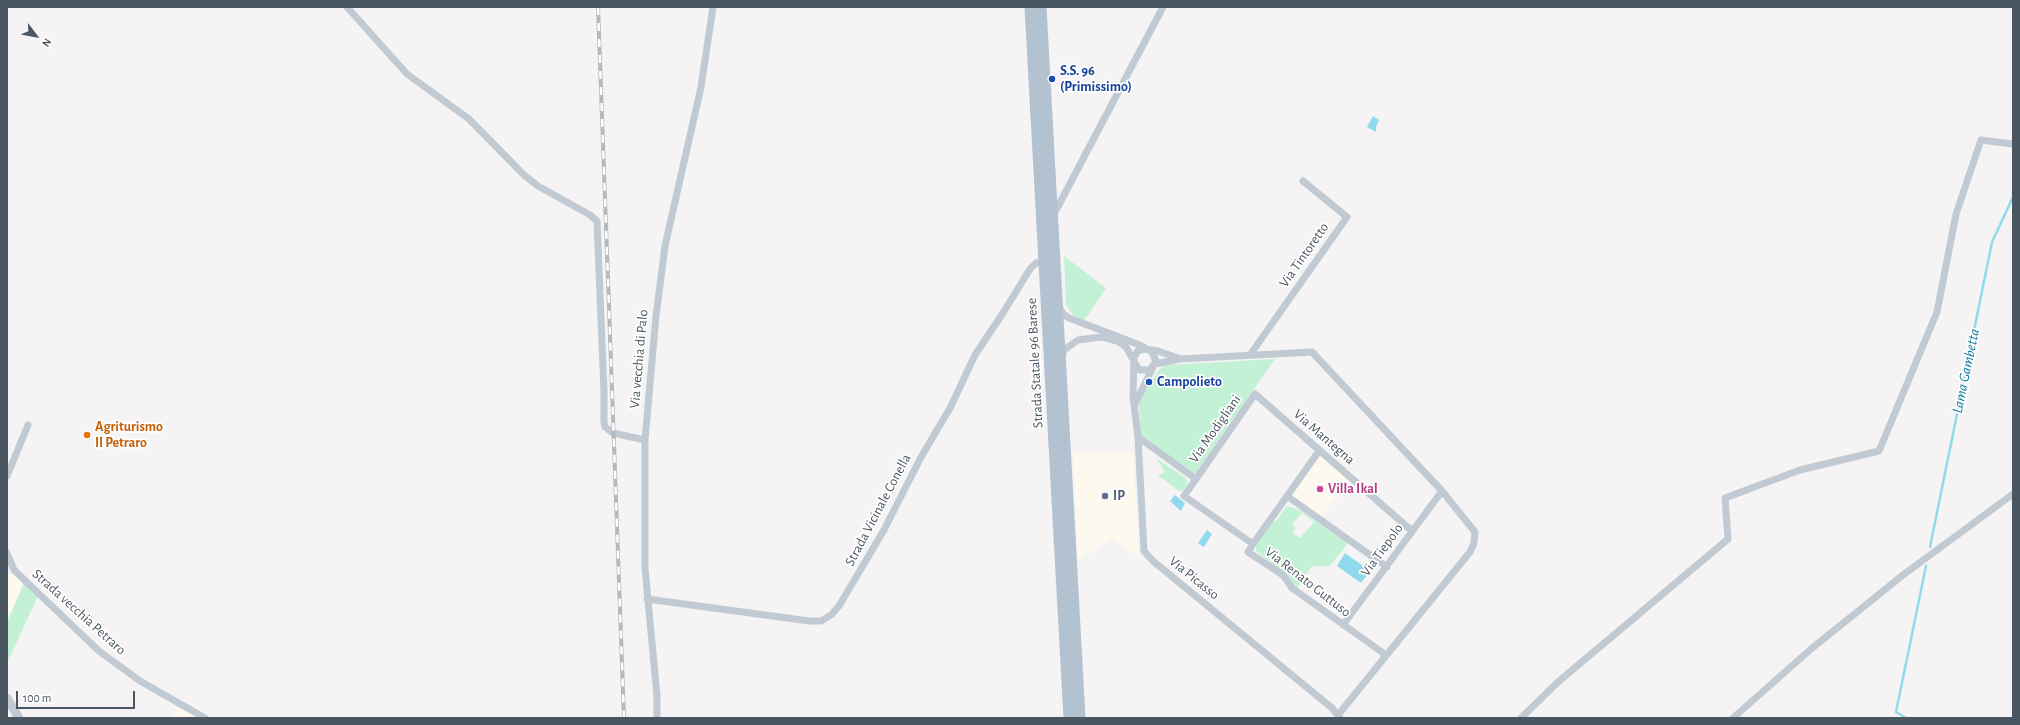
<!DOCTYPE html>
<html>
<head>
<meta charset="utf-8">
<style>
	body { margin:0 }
	#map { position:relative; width:2020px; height:725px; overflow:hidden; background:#f5f3f3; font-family:"Alegreya Sans",sans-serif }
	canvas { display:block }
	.frame { position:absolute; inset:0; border:8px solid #4a5661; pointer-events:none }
	.north { position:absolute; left:16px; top:16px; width:40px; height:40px; -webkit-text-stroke:3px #fff; paint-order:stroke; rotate:122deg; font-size:11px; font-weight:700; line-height:16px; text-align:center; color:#4a5661 }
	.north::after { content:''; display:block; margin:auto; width:14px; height:18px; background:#4a5661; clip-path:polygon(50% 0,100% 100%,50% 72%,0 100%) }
	.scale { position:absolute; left:16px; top:691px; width:119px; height:18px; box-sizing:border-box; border:2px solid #4a5661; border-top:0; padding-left:5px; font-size:12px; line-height:14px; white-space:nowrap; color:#4a5661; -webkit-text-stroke:3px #fff; paint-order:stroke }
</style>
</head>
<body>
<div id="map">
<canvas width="2020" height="725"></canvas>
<div class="frame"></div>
<div class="north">N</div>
<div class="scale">100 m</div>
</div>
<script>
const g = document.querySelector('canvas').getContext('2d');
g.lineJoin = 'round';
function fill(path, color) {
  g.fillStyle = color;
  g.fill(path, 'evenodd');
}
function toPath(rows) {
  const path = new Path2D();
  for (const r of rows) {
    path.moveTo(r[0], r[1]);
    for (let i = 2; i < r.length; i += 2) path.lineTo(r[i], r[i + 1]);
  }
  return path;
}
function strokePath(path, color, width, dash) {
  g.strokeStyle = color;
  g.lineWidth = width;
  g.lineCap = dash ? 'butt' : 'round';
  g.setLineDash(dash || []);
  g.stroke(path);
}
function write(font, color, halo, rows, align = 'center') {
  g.font = font + ' "Alegreya Sans",sans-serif';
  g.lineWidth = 3.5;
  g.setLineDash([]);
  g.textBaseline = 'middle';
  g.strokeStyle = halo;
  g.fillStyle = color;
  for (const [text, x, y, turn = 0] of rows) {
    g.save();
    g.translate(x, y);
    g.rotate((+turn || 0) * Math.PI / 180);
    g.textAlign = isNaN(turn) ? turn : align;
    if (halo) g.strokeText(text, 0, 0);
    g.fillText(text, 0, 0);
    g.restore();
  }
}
const commercial = toPath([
	[1133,452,1139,558,1112,539,1078,560,1073,454],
	[1320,456,1350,482,1320,517,1291,496],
	[7,573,13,574,24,583,7,622],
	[177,707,198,718,170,718]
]);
const green = toPath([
	[1064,256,1106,288,1084,321,1073,315,1066,305],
	[1275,359,1195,474,1141,437,1139,406,1141,397,1160,369,1165,365],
	[1156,458,1187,479,1187,484,1183,491,1179,491,1158,475,1165,472],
	[1287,506,1300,510,1348,543,1330,566,1312,566,1297,588,1287,575,1256,551,1256,545,1272,523,1277,520],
	[1302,513,1314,522,1300,538,1292,532,1296,528,1292,524],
	[24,583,38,596,7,663,7,622]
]);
const water = toPath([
	[1373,116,1379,120,1376,127,1376,132,1367,127],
	[1175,495,1185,503,1181,511,1170,501],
	[1207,530,1212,534,1204,547,1198,543],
	[1345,553,1370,571,1361,583,1337,566]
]);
const stream = toPath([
	[1930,547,1992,242,2013,197],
	[1906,718,1896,712,1926,566]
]);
const minor = toPath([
	[347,7,407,74,469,119,524,175,538,186,590,215,597,221,604,392,604,422,605,427,613,433,645,440],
	[1053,216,1163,7],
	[1059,306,1063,314,1069,318,1140,345,1152,352,1156,361,1150,370,1139,370,1126,347,1119,342,1102,337,1078,340,1064,350,1062,357],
	[1250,355,1347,217,1303,181],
	[1178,358,1158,351,1145,349,1138,351,1134,357,1133,396,1138,437,1144,551,1153,561,1332,708,1340,718],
	[1155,364,1180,359,1312,352,1442,491,1475,532,1474,543,1470,552,1338,715],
	[1135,404,1153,367],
	[1138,437,1196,479,1184,496,1253,544,1248,552,1283,575,1292,588,1386,655],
	[7,476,28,425],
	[1196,479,1255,394,1412,531],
	[1287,496,1387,567],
	[1253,544,1319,451],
	[7,553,14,570,99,651,140,681,205,718],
	[647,599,809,621,821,621,831,615,839,606,884,530,920,459,950,408,975,355,1003,313,1030,269,1036,263,1044,261],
	[1343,625,1442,491],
	[657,718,657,696,645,568,645,440,656,316,665,246,701,87,713,7],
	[1521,718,1558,682,1728,539,1725,498,1800,470,1879,451,1937,312,1956,214,1981,140,2013,144],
	[1733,718,1811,649,1903,575,2013,494]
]);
const tertiary = toPath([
	[7,698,19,718]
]);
const primary = toPath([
	[1030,7,1069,718],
	[1041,7,1080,718]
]);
const rail = toPath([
	[598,7,624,718]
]);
const markers = [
	[1052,79,4,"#1a4fb4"],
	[1149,382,4,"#1a4fb4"],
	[87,435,4,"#e8710a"],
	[1320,489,4,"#d1479c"],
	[1105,496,4,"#5c6f8a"]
];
const transitNames = [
	["S.S. 96",1060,71],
	["(Primissimo)",1060,87],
	["Campolieto",1157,382]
];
const streetNames = [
	["Via Tintoretto",1304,255,-55],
	["Via vecchia di Palo",639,359,-85],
	["Strada Statale 96 Barese",1035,363,-93],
	["Via Modigliani",1215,429,-55],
	["Via Mantegna",1324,437,41],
	["Strada Vicinale Conella",878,510,-62],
	["Via Tiepolo",1382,550,-54],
	["Via Picasso",1194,578,39],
	["Via Renato Guttuso",1308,582,38],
	["Strada vecchia Petraro",79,612,42]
];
const foodNames = [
	["Agriturismo",95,427],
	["Il Petraro",95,443]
];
const hotelNames = [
	["Villa Ikal",1328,489]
];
const serviceNames = [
	["IP",1113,496]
];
const waterNames = [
	["Lama Gambetta",1966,371,-78]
];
fill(commercial, '#fdf9ef');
fill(green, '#c3f1d5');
fill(water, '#90daee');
strokePath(stream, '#90daee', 2.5);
strokePath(minor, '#c1cad2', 7);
strokePath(tertiary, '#c1cad2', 9);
strokePath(primary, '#b3c2d1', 11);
strokePath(rail, '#b5b8bd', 4);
strokePath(rail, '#fff', 2.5, [8]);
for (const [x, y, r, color] of markers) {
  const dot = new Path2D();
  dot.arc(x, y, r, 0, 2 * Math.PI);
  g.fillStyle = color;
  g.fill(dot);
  strokePath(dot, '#fff', 1.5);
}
write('bold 14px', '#164399', '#fff', transitNames, 'left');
write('14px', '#4a5661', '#fff', streetNames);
write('bold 14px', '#c56008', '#fff', foodNames, 'left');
write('bold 14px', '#b23c85', '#fff', hotelNames, 'left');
write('bold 14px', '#4e5e75', '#fff', serviceNames, 'left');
write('italic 15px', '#0c7c9b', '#fff', waterNames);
</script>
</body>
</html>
